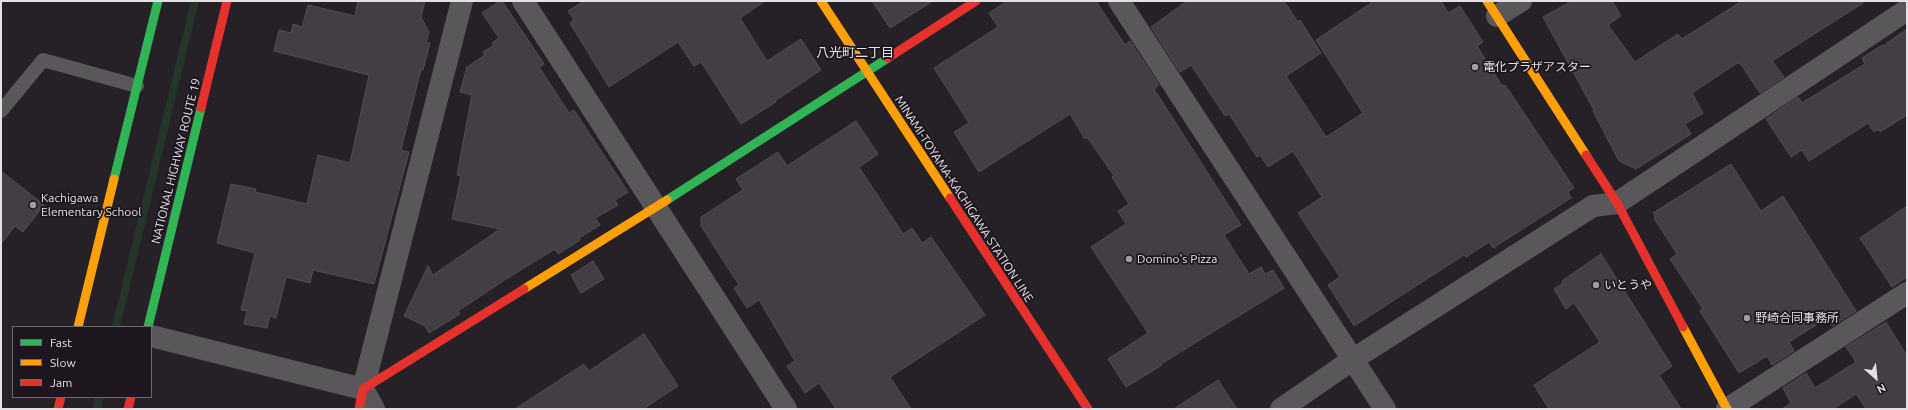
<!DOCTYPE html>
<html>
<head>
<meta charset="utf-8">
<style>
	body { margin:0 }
	#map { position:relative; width:1908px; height:410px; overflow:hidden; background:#252126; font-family:Ubuntu,sans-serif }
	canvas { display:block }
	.frame { position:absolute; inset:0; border:2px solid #e5e0e5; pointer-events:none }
	.legend { position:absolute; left:12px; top:326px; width:140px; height:72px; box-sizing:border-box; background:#1d161e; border:1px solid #6d676e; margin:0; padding:5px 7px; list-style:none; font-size:12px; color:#e5e0e5 }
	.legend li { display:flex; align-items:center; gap:8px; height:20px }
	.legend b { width:20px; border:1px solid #6d676e }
	.north { position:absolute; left:1856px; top:358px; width:40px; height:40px; -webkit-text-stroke:3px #1d161e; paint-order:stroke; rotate:153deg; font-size:11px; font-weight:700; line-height:16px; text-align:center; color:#e5e0e5 }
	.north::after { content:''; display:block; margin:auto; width:14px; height:18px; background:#e5e0e5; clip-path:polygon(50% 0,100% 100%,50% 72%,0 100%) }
</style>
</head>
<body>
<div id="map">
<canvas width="1908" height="410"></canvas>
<div class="frame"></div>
<ul class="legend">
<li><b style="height:5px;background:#30b455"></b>Fast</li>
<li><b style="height:5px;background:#ff9f0a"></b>Slow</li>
<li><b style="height:5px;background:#e5322d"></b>Jam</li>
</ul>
<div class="north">N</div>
</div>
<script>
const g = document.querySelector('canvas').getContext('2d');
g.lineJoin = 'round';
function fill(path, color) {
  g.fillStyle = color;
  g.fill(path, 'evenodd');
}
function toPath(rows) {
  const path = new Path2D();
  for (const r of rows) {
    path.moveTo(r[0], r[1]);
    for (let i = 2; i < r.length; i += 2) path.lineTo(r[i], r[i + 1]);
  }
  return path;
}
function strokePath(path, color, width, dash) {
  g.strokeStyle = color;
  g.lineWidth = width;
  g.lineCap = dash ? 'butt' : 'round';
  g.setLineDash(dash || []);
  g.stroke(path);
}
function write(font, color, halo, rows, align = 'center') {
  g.font = font + ' Ubuntu,"Noto Sans JP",sans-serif';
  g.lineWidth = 3.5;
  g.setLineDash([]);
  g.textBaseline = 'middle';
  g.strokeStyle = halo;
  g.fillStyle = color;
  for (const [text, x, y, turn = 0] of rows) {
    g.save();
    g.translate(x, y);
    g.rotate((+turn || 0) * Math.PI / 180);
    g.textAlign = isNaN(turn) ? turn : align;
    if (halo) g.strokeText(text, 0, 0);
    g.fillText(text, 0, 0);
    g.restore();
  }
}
const green = toPath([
	[191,1,199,1,120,327,112,327],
	[95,397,104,397,101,409,92,409]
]);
const building = toPath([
	[358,1,425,1,421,17,429,32,426,43,430,43,423,70,421,69,401,150,409,152,374,284,313,270,310,283,286,277,276,318,270,316,267,328,244,324,247,311,241,310,255,253,217,243,231,184,256,189,255,192,307,204,318,155,350,163,369,75,274,51,279,30,291,33,293,24,302,27,308,5,355,16,358,1],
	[500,1,502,1,544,64,539,67,569,113,574,110,628,192,615,200,618,205,595,218,600,225,579,238,580,240,558,254,555,249,506,279,458,311,460,314,429,333,425,326,404,316,428,266,433,275,500,229,452,219,461,176,457,175,472,95,460,92,467,67,485,55,483,52,494,45,492,43,499,38,482,13,500,1],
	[584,1,765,1,740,18,767,61,801,39,821,70,775,101,776,102,741,124,701,62,694,66,678,42,609,87,570,23,574,20,568,11,584,1],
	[872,1,933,1,890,28,872,1],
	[1007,1,1096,1,1125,45,1130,41,1159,85,1154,89,1241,225,1224,235,1249,274,1261,267,1265,274,1273,270,1284,288,1161,364,1162,365,1126,387,1108,359,1148,333,1091,247,1126,224,1118,211,1129,204,1112,177,1114,176,1087,137,1085,139,1070,114,979,172,954,132,969,123,934,68,998,27,989,13,1007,1],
	[1187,1,1284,1,1298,22,1300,20,1321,53,1286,76,1326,137,1363,113,1316,40,1374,1,1441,1,1448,13,1460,6,1483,42,1477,46,1502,86,1505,85,1574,188,1568,192,1571,198,1493,248,1489,242,1466,257,1464,255,1354,326,1328,285,1340,277,1298,213,1322,197,1293,151,1268,167,1260,155,1257,157,1229,114,1225,116,1191,65,1180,72,1151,27,1187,1],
	[1572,1,1612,1,1621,16,1608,25,1635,62,1678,34,1682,39,1742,1,1866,1,1772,61,1784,77,1760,93,1740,63,1737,64,1737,63,1692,93,1703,113,1685,124,1691,134,1636,169,1619,161,1593,111,1594,110,1543,17,1572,1],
	[1907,29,1907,115,1880,132,1879,129,1874,132,1868,123,1809,161,1802,150,1791,157,1766,119,1798,97,1802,103,1865,64,1862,58,1882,45,1883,46,1907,29],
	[856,121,878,154,859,167,903,234,912,228,922,243,931,237,985,315,890,377,911,409,836,409,819,383,805,393,787,366,795,361,759,300,747,308,734,288,739,285,701,226,701,217,743,190,736,179,778,152,787,166,856,121],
	[1731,164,1761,211,1783,196,1856,311,1832,326,1827,318,1789,342,1794,351,1772,365,1767,356,1739,373,1700,311,1703,309,1670,259,1677,254,1654,218,1656,217,1653,213,1731,164],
	[1,171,44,205,23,232,15,226,1,244,1,171],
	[1907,206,1907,277,1892,287,1860,238,1907,206],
	[1601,254,1672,366,1659,375,1681,409,1549,409,1534,385,1600,342,1574,303,1566,309,1554,289,1563,283,1562,281,1601,254],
	[593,261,604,279,581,293,571,275,593,261],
	[1886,322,1907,356,1907,409,1866,409,1856,394,1833,409,1782,409,1791,403,1783,388,1806,373,1815,388,1856,362,1846,347,1886,322],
	[644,334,678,386,643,409,515,409,584,364,589,371,644,334],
	[1218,380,1237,409,1174,409,1218,380]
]);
const lane = toPath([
	[1,111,43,60,137,86]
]);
const street = toPath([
	[523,1,786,409],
	[1119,1,1385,409],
	[1497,16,1521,1],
	[151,336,363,389],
	[374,409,363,389,462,1],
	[1281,409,1352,360,1593,206,1617,203,1907,10],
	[1727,409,1907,293]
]);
const fast = toPath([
	[114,179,158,1],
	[667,200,888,58],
	[148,327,201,108]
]);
const slow = toPath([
	[821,1,950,198],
	[1487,1,1586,155],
	[524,289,667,200],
	[78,327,114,179],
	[1683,327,1727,409]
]);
const jam = toPath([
	[888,58,976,1],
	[201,108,227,1],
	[1586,155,1617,203,1683,327],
	[950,198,1088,409],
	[58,409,61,397],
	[128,409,131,397],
	[359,409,363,389,524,289]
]);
const markers = [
	[1475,67,4,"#a29da2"],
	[33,205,4,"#a29da2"],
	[1129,259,4,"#a29da2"],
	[1596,285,4,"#a29da2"],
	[1747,318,4,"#a29da2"]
];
const poiNames = [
	["電化プラザアスター",1483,67],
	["Kachigawa",41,198],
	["Elementary School",41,212],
	["Domino's Pizza",1137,259],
	["いとうや",1604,285],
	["野崎合同事務所",1755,318]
];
const streetNames = [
	["NATIONAL HIGHWAY ROUTE 19",176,161,-76],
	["MINAMI-TOYAMA-KACHIGAWA STATION LINE",964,199,57]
];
const neighbourhoodNames = [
	["八光町二丁目",855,53]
];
fill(green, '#24362a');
fill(building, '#433d45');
strokePath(building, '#524e52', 1);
strokePath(lane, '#5a575a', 14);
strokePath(street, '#5a575a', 22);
strokePath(fast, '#30b455', 9);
strokePath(slow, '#ff9f0a', 9);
strokePath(jam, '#e5322d', 9);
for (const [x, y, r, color] of markers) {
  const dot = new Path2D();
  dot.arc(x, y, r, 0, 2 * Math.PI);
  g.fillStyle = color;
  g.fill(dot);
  strokePath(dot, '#1d161e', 1.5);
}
write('12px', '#e5e0e5', '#1d161e', poiNames, 'left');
write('12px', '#e5e0e5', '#1d161e', streetNames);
write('13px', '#e5e0e5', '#1d161e', neighbourhoodNames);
</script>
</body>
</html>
